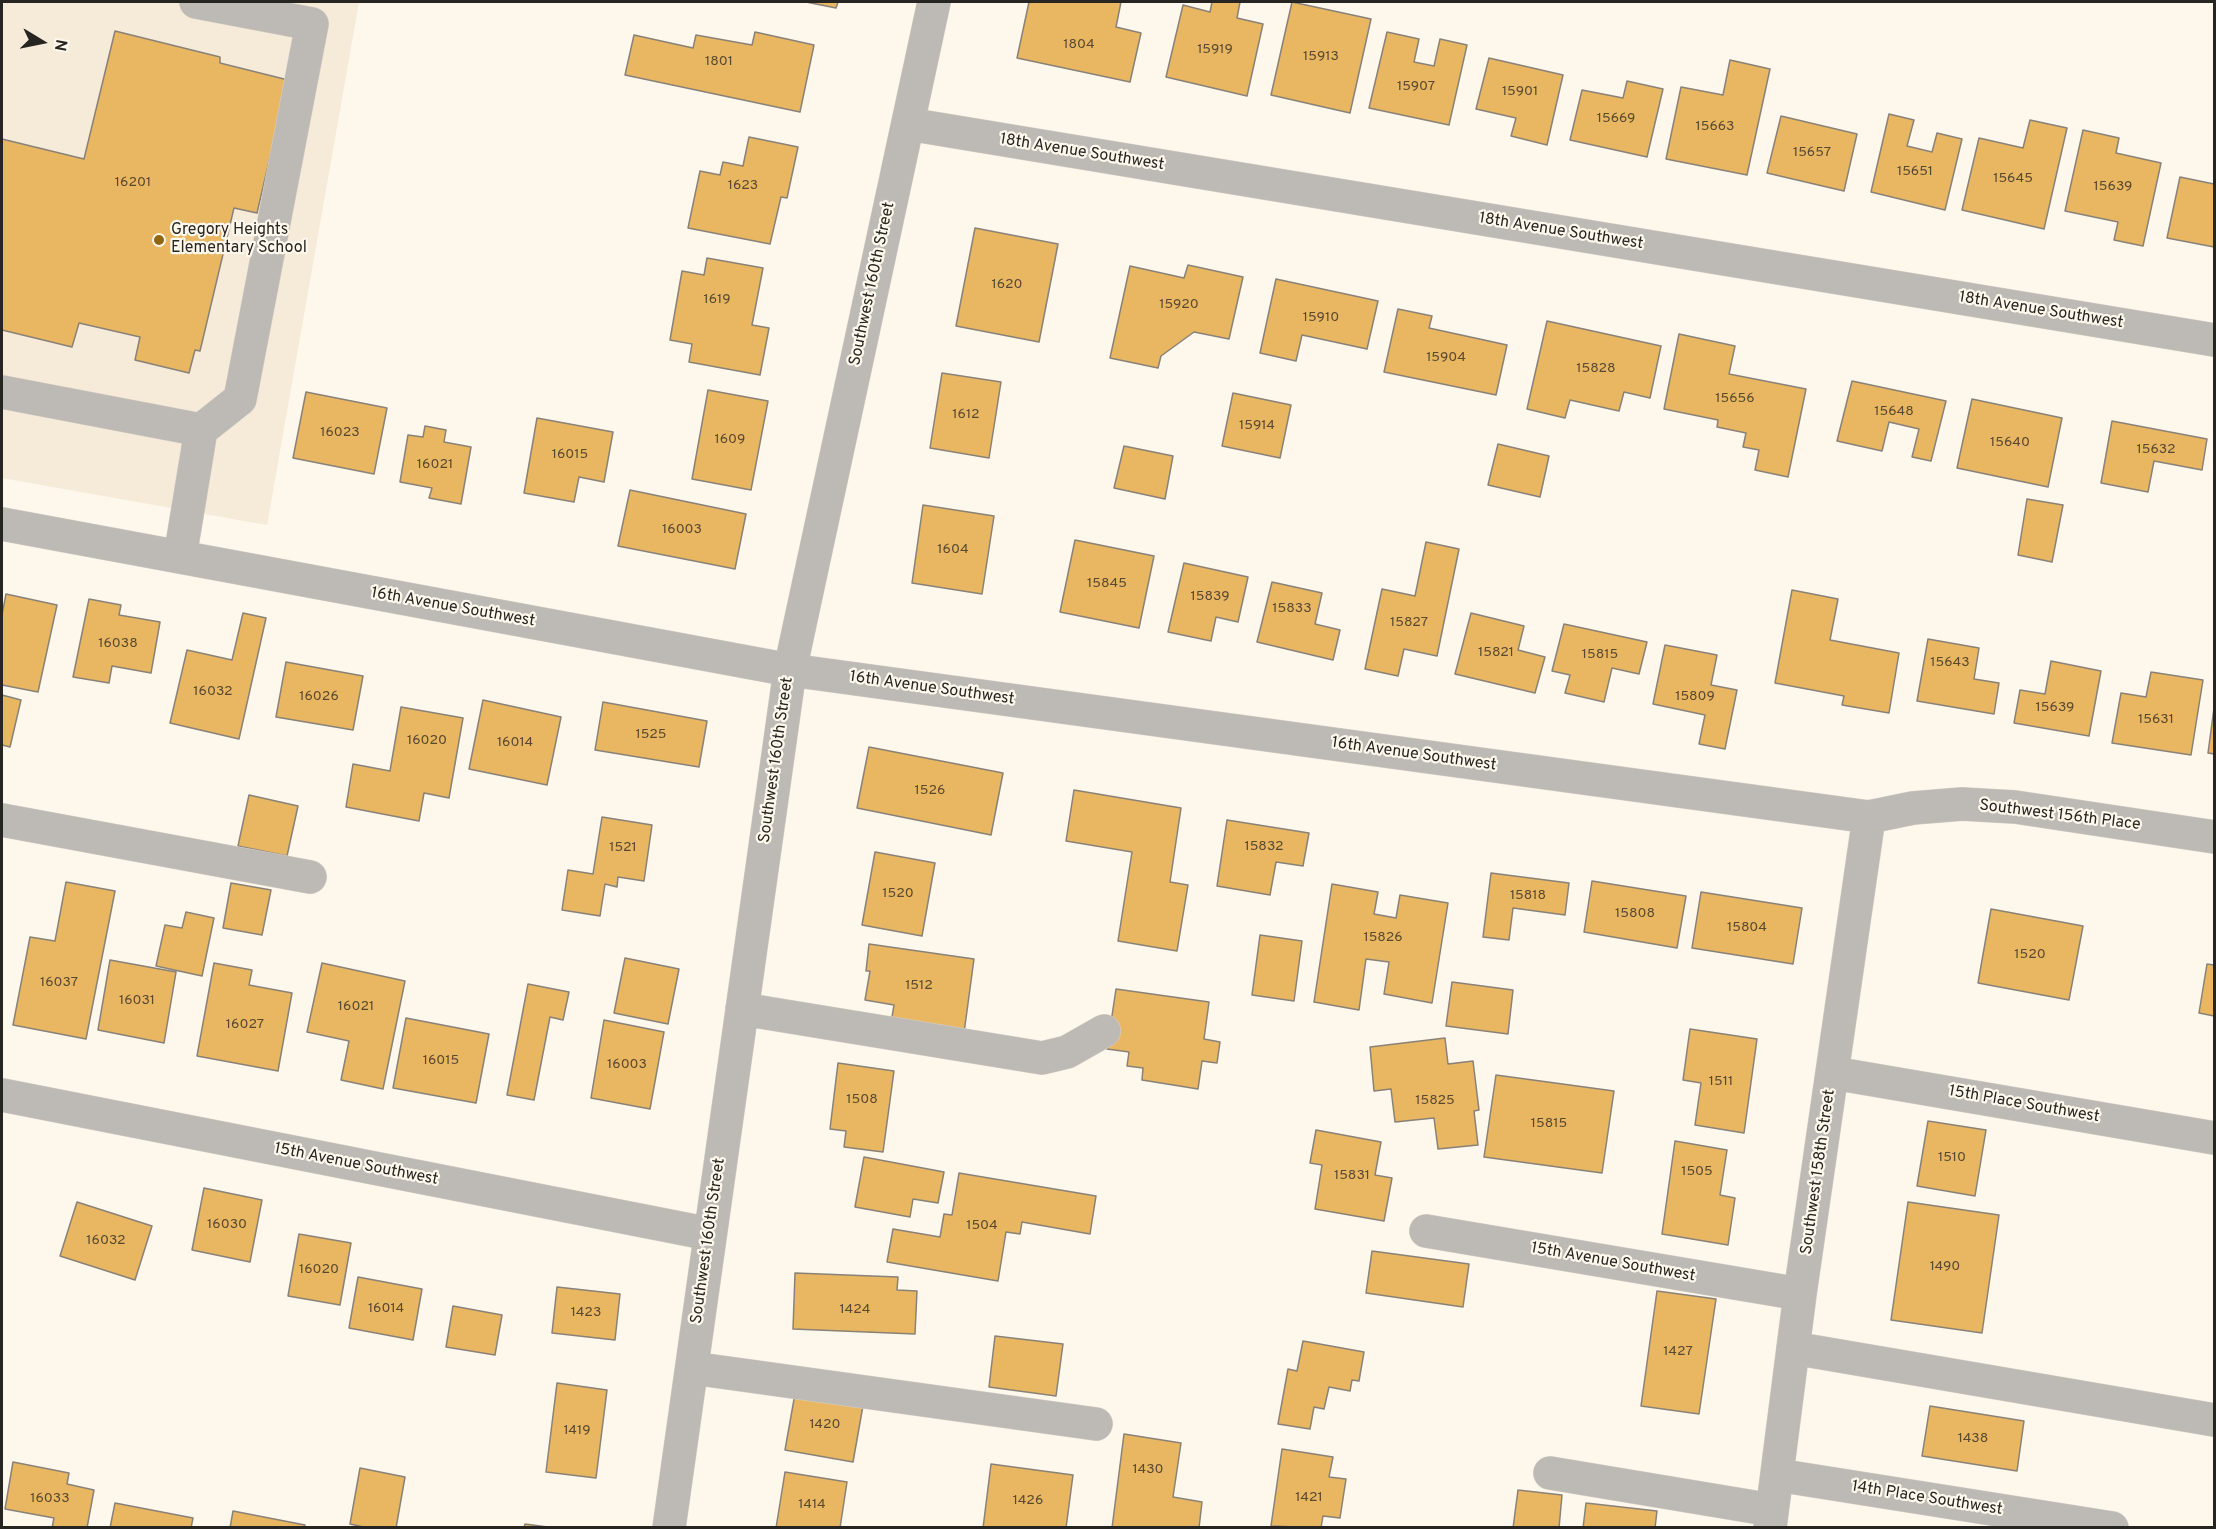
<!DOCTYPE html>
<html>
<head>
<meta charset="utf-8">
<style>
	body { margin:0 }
	#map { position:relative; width:2216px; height:1529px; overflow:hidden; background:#fef7ec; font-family:Overpass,sans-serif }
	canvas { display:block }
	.frame { position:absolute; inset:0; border:3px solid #272521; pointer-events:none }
	.north { position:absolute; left:12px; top:12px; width:60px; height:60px; -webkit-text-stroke:4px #fef7ec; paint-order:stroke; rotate:100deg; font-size:16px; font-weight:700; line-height:24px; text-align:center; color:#272521 }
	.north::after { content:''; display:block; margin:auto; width:21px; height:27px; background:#272521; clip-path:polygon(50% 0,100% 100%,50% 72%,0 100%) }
</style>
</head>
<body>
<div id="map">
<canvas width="2216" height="1529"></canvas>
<div class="frame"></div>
<div class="north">N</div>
</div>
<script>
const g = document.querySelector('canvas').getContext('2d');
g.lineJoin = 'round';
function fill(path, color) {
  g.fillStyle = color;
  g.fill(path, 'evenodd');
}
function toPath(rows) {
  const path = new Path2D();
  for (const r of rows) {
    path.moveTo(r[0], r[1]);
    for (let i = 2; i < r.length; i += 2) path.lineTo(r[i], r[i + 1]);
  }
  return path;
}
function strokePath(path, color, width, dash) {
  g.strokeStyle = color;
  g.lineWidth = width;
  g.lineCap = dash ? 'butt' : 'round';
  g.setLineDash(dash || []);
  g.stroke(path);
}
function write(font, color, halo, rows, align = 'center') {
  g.font = font + ' Overpass,sans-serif';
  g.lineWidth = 4.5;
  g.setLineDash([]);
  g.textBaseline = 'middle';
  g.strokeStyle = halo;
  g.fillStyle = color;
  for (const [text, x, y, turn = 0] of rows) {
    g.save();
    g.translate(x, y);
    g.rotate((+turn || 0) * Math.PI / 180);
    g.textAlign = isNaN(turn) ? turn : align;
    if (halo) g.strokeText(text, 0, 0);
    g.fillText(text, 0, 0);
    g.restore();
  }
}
const built = toPath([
	[2,2,359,2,267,525,2,478]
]);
const building = toPath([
	[806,2,838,2,836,8,806,2],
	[1029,2,1121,2,1116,27,1141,33,1130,82,1017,58,1029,2],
	[1212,2,1240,2,1237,18,1263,24,1247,96,1166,77,1183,5,1210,12,1212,2],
	[1292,2,1371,19,1350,113,1271,95,1292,2],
	[115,31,220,57,220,63,288,80,257,213,234,208,200,351,195,350,189,373,135,360,140,337,79,323,72,347,2,330,2,139,84,159,115,31],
	[755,32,814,45,800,112,625,75,634,35,693,48,696,35,752,45,755,32],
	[1387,32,1419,39,1414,62,1434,66,1440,39,1467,45,1449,125,1369,108,1387,32],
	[1489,58,1563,75,1547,145,1511,136,1516,118,1476,109,1489,58],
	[1730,60,1770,69,1747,175,1666,159,1681,87,1723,95,1730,60],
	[1627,81,1663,89,1647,157,1570,140,1582,90,1623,98,1627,81],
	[1889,114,1914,120,1907,146,1932,152,1937,133,1962,139,1945,210,1871,192,1889,114],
	[1781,116,1857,134,1844,191,1767,173,1781,116],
	[2030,120,2067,128,2044,229,1962,210,1979,138,2023,148,2030,120],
	[2083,130,2119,138,2116,153,2161,163,2143,246,2114,240,2118,222,2065,211,2083,130],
	[749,137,798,147,787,198,781,197,770,244,688,228,700,171,720,175,723,162,743,166,749,137],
	[2180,177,2214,184,2214,247,2167,238,2180,177],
	[975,228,1058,244,1039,342,956,326,975,228],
	[707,258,763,268,752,325,769,328,760,375,689,362,692,344,670,340,682,271,704,275,707,258],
	[1188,265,1243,277,1229,339,1194,332,1161,356,1158,368,1110,358,1130,266,1184,278,1188,265],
	[1276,279,1378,301,1367,349,1302,335,1296,361,1260,353,1276,279],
	[1398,309,1432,316,1429,328,1507,345,1496,395,1384,372,1398,309],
	[1547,321,1661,346,1650,398,1624,392,1619,411,1570,400,1565,418,1527,409,1547,321],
	[1679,334,1735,346,1729,374,1806,389,1788,477,1755,470,1759,450,1743,447,1746,433,1717,427,1718,420,1664,409,1679,334],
	[942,373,1001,382,989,458,930,448,942,373],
	[1852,381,1946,401,1931,461,1912,457,1919,429,1889,422,1882,451,1837,441,1852,381],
	[708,390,768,401,751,490,692,479,708,390],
	[306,392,387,408,374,474,293,458,306,392],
	[1233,393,1291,405,1280,458,1222,446,1233,393],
	[1972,399,2062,418,2048,487,1957,468,1972,399],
	[537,418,613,432,604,482,579,477,574,502,524,493,537,418],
	[2112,421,2207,439,2202,470,2154,461,2148,492,2101,483,2112,421],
	[425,426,446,430,444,442,471,447,461,504,429,498,432,488,400,482,408,435,423,437,425,426],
	[1498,444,1549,456,1540,497,1488,485,1498,444],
	[1124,446,1173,456,1165,499,1114,488,1124,446],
	[630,490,746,514,735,569,618,546,630,490],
	[2027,499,2063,505,2052,562,2018,555,2027,499],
	[923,505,994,516,982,594,912,583,923,505],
	[1075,540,1154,556,1139,628,1060,612,1075,540],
	[1426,542,1459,549,1437,656,1404,649,1398,676,1365,669,1382,589,1415,596,1426,542],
	[1184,563,1248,577,1238,622,1216,617,1211,641,1168,632,1184,563],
	[1272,582,1322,593,1315,624,1340,630,1333,660,1257,642,1272,582],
	[1792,590,1838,599,1830,640,1899,653,1889,713,1842,705,1844,696,1775,683,1792,590],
	[6,594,57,605,38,692,2,685,2,615,6,594],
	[89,599,121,605,119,615,160,622,151,673,112,666,109,683,73,677,89,599],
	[243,613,266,618,239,739,170,723,187,650,232,660,243,613],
	[1471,613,1524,626,1518,650,1545,657,1535,693,1455,674,1471,613],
	[1564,624,1647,642,1639,674,1612,668,1604,702,1565,693,1570,675,1552,671,1564,624],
	[1928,639,1979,648,1974,679,1999,683,1994,714,1917,701,1928,639],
	[1665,645,1717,655,1711,685,1737,690,1725,749,1699,744,1705,715,1653,704,1665,645],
	[2051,661,2101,671,2089,736,2014,723,2020,690,2045,694,2051,661],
	[286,662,363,676,353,730,276,717,286,662],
	[2151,672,2203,680,2191,755,2112,743,2121,693,2146,697,2151,672],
	[2,695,21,700,10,747,2,745,2,695],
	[483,700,561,717,547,785,469,769,483,700],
	[603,702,707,721,699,767,595,750,603,702],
	[401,707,463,718,449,798,424,793,419,821,346,807,353,764,390,771,401,707],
	[2214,708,2214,754,2208,753,2214,708],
	[869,747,1003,773,991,835,857,808,869,747],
	[1074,790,1181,808,1170,882,1188,885,1177,951,1118,941,1132,852,1066,841,1074,790],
	[249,795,298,806,287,856,238,846,249,795],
	[602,817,652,825,644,881,618,877,617,887,605,884,600,916,562,910,568,870,593,874,602,817],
	[1227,820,1309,833,1303,866,1276,862,1270,895,1217,886,1227,820],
	[875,852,935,863,922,936,862,925,875,852],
	[1491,873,1569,883,1565,915,1513,908,1509,940,1483,937,1491,873],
	[1592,881,1686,896,1677,948,1584,932,1592,881],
	[66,882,115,891,86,1039,13,1025,30,937,55,941,66,882],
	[231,883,271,890,262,935,223,928,231,883],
	[1332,884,1378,892,1374,914,1396,918,1400,895,1448,903,1432,1003,1384,994,1389,962,1366,959,1359,1010,1314,1002,1332,884],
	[1701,892,1802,908,1793,964,1692,948,1701,892],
	[1991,909,2083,926,2069,1000,1978,983,1991,909],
	[186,912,214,918,202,976,156,966,165,925,182,928,186,912],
	[1260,935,1302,941,1294,1001,1252,995,1260,935],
	[869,944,974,959,964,1033,891,1023,894,1005,865,1000,870,971,866,971,869,944],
	[625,958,679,969,668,1024,614,1013,625,958],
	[110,960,176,972,164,1043,98,1030,110,960],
	[214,963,252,970,249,985,292,993,278,1071,197,1056,214,963],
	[322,963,405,981,383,1089,341,1080,349,1041,307,1032,322,963],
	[2207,964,2214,965,2214,1016,2199,1013,2207,964],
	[1452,982,1513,990,1508,1034,1446,1026,1452,982],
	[528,984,569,992,563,1020,550,1017,534,1100,507,1095,528,984],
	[1116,989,1209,1002,1204,1039,1220,1042,1217,1063,1202,1061,1198,1089,1142,1080,1143,1068,1127,1066,1129,1052,1107,1049,1116,989],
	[406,1018,489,1034,476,1103,393,1088,406,1018],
	[604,1020,664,1032,650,1109,591,1098,604,1020],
	[1690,1029,1757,1039,1744,1133,1695,1125,1701,1083,1683,1080,1690,1029],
	[1445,1038,1448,1064,1473,1061,1479,1110,1474,1111,1478,1145,1438,1149,1434,1118,1395,1122,1391,1089,1374,1091,1370,1047,1445,1038],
	[838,1063,894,1071,883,1152,844,1147,846,1131,830,1129,838,1063],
	[1496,1075,1614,1091,1602,1173,1484,1157,1496,1075],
	[1928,1121,1986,1130,1975,1196,1917,1186,1928,1121],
	[1316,1130,1381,1142,1375,1175,1392,1178,1384,1221,1315,1209,1322,1165,1310,1163,1316,1130],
	[1675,1141,1727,1150,1720,1195,1735,1198,1728,1245,1662,1234,1675,1141],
	[864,1157,944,1172,938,1203,913,1199,910,1217,855,1207,864,1157],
	[959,1173,1096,1196,1090,1234,1022,1222,1020,1234,1006,1232,998,1281,887,1262,893,1229,940,1237,944,1214,952,1215,959,1173],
	[204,1188,262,1200,250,1262,192,1250,204,1188],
	[77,1202,152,1226,135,1280,60,1256,77,1202],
	[1908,1202,1999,1215,1982,1333,1891,1320,1908,1202],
	[299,1234,351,1243,340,1305,288,1296,299,1234],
	[1372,1251,1469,1264,1463,1307,1366,1293,1372,1251],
	[795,1273,898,1277,897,1290,917,1291,915,1334,793,1329,795,1273],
	[358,1277,422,1289,413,1340,349,1328,358,1277],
	[557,1287,620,1294,615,1340,552,1333,557,1287],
	[1657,1291,1716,1299,1699,1414,1641,1406,1657,1291],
	[453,1306,502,1315,495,1355,446,1347,453,1306],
	[995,1336,1063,1344,1056,1396,989,1387,995,1336],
	[1303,1341,1364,1352,1359,1381,1352,1380,1350,1391,1329,1387,1324,1409,1314,1407,1310,1429,1278,1424,1288,1369,1297,1371,1303,1341],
	[557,1383,607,1390,596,1478,546,1472,557,1383],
	[796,1388,864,1400,853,1462,785,1450,796,1388],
	[1930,1406,2024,1421,2017,1471,1922,1456,1930,1406],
	[1124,1434,1181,1443,1173,1497,1202,1502,1199,1528,1112,1528,1124,1434],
	[1282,1449,1333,1457,1329,1477,1346,1479,1340,1518,1323,1516,1321,1528,1271,1526,1282,1449],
	[13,1462,69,1473,67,1484,94,1490,87,1528,52,1528,54,1518,5,1509,13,1462],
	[991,1464,1073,1475,1066,1528,983,1528,991,1464],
	[360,1468,405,1477,396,1528,368,1528,350,1524,360,1468],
	[785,1472,847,1482,840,1528,776,1528,785,1472],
	[1518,1490,1562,1495,1559,1528,1513,1528,1518,1490],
	[115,1503,193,1518,191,1528,110,1528,115,1503],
	[1586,1503,1657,1511,1655,1528,1583,1528,1586,1503],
	[233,1511,305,1525,304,1528,230,1528,233,1511],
	[525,1524,555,1528,524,1528,525,1524]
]);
const minor = toPath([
	[196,2,312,24,240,399,201,430],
	[908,124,2214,340],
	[2,392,201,430,180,557],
	[2,524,790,670,1869,817,1913,808,1962,804,2015,807,2214,837],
	[2,820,310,877],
	[742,1009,1042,1058,1067,1052,1104,1031],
	[1833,1073,2214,1138],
	[2,1095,710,1234],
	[1426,1231,1800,1294],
	[1793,1348,2214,1420],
	[692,1368,1096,1424],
	[1550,1473,1772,1510],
	[1777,1475,2112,1528],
	[669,1528,790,670,934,2],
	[1770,1528,1800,1294,1869,817]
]);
const markers = [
	[159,240,6,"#916610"]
];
const numberNames = [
	["1804",1079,45],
	["15919",1215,50],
	["15913",1321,57],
	["1801",719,62],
	["15907",1416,87],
	["15901",1520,92],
	["15669",1616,119],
	["15663",1715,127],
	["15657",1812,153],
	["15651",1915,172],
	["15645",2013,179],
	["16201",133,183],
	["1623",743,186],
	["15639",2113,187],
	["1620",1007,285],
	["1619",717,300],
	["15920",1179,305],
	["15910",1321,318],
	["15904",1446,358],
	["15828",1596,369],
	["15656",1735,399],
	["15648",1894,412],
	["1612",966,415],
	["15914",1257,426],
	["16023",340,433],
	["1609",730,440],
	["15640",2010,443],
	["15632",2156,450],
	["16015",570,455],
	["16021",435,465],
	["16003",682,530],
	["1604",953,550],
	["15845",1107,584],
	["15839",1210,597],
	["15833",1292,609],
	["15827",1409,623],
	["16038",118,644],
	["15821",1496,653],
	["15815",1600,655],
	["15643",1950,663],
	["16032",213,692],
	["16026",319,697],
	["15809",1695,697],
	["15639",2055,708],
	["15631",2156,720],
	["1525",651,735],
	["16020",427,741],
	["16014",515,743],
	["1526",930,791],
	["15832",1264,847],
	["1521",623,848],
	["1520",898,894],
	["15818",1528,896],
	["15808",1635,914],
	["15804",1747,928],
	["15826",1383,938],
	["1520",2030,955],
	["16037",59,983],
	["1512",919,986],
	["16031",137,1001],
	["16021",356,1007],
	["16027",245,1025],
	["16015",441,1061],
	["16003",627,1065],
	["1511",1721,1082],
	["1508",862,1100],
	["15825",1435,1101],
	["15815",1549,1124],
	["1510",1952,1158],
	["1505",1697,1172],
	["15831",1352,1176],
	["16030",227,1225],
	["1504",982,1226],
	["16032",106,1241],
	["1490",1945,1267],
	["16020",319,1270],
	["16014",386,1309],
	["1424",855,1310],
	["1423",586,1313],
	["1427",1678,1352],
	["1420",825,1425],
	["1419",577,1431],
	["1438",1973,1439],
	["1430",1148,1470],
	["1421",1309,1498],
	["16033",50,1499],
	["1426",1028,1501],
	["1414",812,1505]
];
const streetNames = [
	["18th Avenue Southwest",1082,153,9],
	["18th Avenue Southwest",1561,232,9],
	["Southwest 160th Street",873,284,-78],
	["18th Avenue Southwest",2041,311,9],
	["16th Avenue Southwest",453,608,10],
	["16th Avenue Southwest",932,689,8],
	["16th Avenue Southwest",1414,755,8],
	["Southwest 160th Street",777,760,-82],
	["Southwest 156th Place",2060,816,7],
	["15th Place Southwest",2024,1105,10],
	["15th Avenue Southwest",356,1165,11],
	["Southwest 158th Street",1819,1172,-82],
	["Southwest 160th Street",709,1241,-82],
	["15th Avenue Southwest",1613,1263,10],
	["14th Place Southwest",1927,1499,9]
];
const poiNames = [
	["Gregory Heights",171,231],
	["Elementary School",171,249]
];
fill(built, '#f6ead9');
fill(building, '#e9b661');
strokePath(building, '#898278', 1.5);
strokePath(minor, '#d7d1c7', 34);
strokePath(minor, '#bdbab5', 33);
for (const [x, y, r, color] of markers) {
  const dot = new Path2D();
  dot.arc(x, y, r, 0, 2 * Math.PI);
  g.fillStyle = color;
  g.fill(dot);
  strokePath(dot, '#fef7ec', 2);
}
write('14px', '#584931', null, numberNames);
write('16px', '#272521', '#fef7ec', streetNames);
write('16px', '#272521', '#fef7ec', poiNames, 'left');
</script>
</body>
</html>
